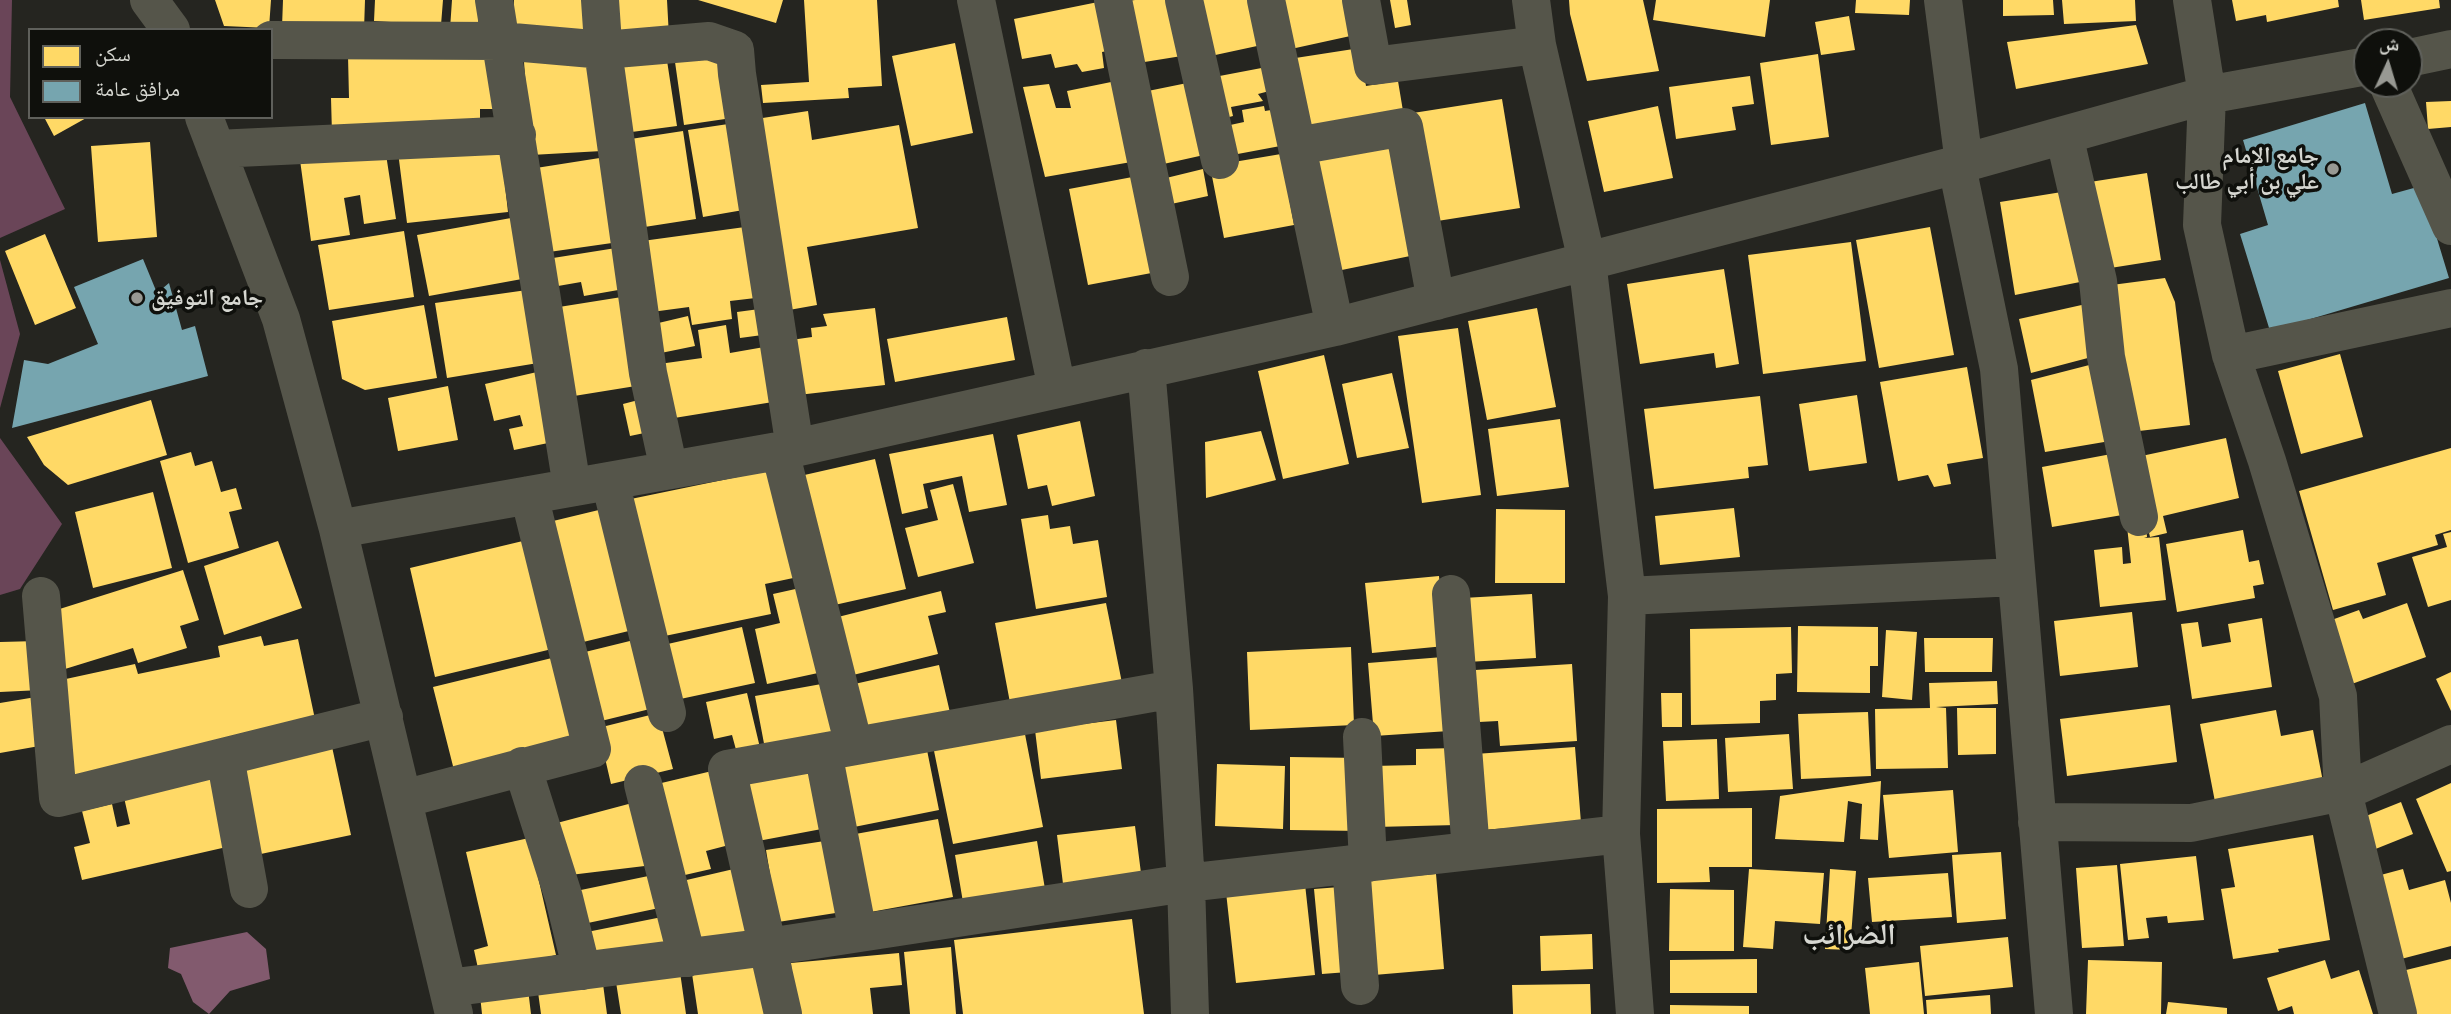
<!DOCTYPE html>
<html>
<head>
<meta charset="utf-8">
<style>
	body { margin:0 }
	#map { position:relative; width:2451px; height:1014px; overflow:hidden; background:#252520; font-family:Cabin,"Noto Naskh Arabic",sans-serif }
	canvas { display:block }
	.legend { position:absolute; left:28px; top:28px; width:245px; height:91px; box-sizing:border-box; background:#0f100c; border:2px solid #5f605b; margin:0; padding:9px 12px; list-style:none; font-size:21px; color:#d6d7d1 }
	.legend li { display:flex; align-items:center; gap:14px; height:35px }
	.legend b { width:35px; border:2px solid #5f605b }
	.north { position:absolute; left:2353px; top:28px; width:70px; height:70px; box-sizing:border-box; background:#0f100c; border:2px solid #5f605b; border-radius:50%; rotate:4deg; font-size:19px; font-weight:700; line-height:28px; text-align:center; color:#d6d7d1 }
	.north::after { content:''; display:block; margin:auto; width:24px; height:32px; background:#989993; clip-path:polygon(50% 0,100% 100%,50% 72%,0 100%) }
</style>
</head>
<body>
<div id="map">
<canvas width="2451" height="1014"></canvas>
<ul class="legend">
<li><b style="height:19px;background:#ffd966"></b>سكن</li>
<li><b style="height:19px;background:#76a5af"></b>مرافق عامة</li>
</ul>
<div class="north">ش</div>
</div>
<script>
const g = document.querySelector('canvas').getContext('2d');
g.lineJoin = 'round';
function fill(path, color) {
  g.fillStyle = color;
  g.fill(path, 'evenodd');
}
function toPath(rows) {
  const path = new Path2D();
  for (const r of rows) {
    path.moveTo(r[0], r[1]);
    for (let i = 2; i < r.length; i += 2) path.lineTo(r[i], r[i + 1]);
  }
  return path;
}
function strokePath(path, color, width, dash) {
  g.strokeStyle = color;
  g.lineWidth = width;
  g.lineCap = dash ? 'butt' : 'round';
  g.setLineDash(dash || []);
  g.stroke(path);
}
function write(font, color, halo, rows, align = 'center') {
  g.font = font + ' Cabin,"Noto Naskh Arabic",sans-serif';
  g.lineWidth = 7;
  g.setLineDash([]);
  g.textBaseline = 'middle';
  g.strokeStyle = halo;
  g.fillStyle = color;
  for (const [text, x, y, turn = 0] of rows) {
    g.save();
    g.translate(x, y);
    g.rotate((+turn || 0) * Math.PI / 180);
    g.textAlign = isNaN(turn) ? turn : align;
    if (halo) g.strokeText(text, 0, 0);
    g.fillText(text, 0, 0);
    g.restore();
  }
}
const forest = toPath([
	[0,0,12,0,10,97,65,209,0,238],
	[0,260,20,334,0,408],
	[0,438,62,524,20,589,0,595]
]);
const water = toPath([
	[247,932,266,949,270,979,230,991,209,1014,193,1002,181,974,168,968,170,948]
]);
const homes = toPath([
	[215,0,271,0,269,28,224,26],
	[283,0,365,0,364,30,282,27],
	[375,0,443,0,441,25,374,21],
	[452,0,479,0,478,31,450,29],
	[514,0,587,0,586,31,513,29],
	[609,0,667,0,669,37,612,40],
	[698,0,783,0,776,23],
	[804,0,877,0,882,86,848,88,849,98,763,103,761,85,809,82],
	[1108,0,1118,49,1102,52,1104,68,1082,72,1077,64,1055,68,1051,54,1022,59,1014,19],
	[1135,0,1178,0,1188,55,1132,64,1121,2],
	[1194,0,1261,0,1271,43,1206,57],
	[1280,0,1347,0,1355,35,1291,49],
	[1390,0,1407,0,1411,25,1395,28],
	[1569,0,1643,0,1659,71,1587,81,1570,14],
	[1656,0,1770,0,1765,37,1653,20],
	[1856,0,1910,0,1909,15,1855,13],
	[2003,0,2053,0,2054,15,2003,16],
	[2062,0,2135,0,2136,21,2064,24],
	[2232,0,2338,0,2339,7,2267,22,2266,15,2236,21],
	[2361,0,2439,0,2440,8,2364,20],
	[1849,16,1855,50,1821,55,1815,22],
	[2136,25,2148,64,2016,89,2007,42],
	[955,43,973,133,911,146,892,56],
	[722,48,732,118,684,125,674,55],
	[1360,48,1366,86,1398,81,1404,117,1302,134,1289,59],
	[494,52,496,109,480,109,480,120,332,134,331,98,349,98,348,56],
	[666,54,677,126,624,133,614,62],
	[1818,54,1829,137,1771,145,1760,63],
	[597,61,602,151,531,155,524,62],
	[1272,66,1277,89,1258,94,1263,101,1231,107,1233,116,1218,120,1209,78],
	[1750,76,1754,104,1732,107,1736,130,1676,139,1669,87],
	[1121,80,1137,161,1045,177,1023,87,1049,84,1056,108,1071,108,1067,91],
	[1197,81,1213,153,1159,165,1143,92],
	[1502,99,1520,208,1431,222,1413,113],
	[2451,101,2451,127,2428,129,2426,102],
	[1264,106,1265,111,1283,108,1291,144,1227,156,1221,127,1244,122,1242,110],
	[1658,106,1673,178,1604,192,1588,121],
	[808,111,812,140,899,125,918,228,807,247,817,305,789,310,756,119],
	[44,117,88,117,54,136],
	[735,123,749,209,703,217,688,130],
	[683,131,696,219,638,228,624,140],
	[500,140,508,212,407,223,398,152],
	[1393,141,1415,255,1332,272,1310,158],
	[150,142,157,237,98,242,91,146],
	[385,148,396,219,364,224,360,195,344,198,350,235,311,241,300,160],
	[1281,154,1294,225,1224,238,1210,166],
	[606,157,619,242,549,252,536,168],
	[1203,169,1208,196,1162,206,1158,180],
	[2147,173,2161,260,2104,269,2090,182],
	[1143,175,1162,271,1088,285,1069,189],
	[2074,190,2095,279,2015,295,2000,202],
	[511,218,522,279,429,296,417,235],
	[745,227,764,297,730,301,732,319,692,325,689,307,644,313,635,242],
	[1930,227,1954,355,1879,368,1856,240],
	[404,231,414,297,329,310,318,245],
	[45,234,76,308,35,325,5,251],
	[1851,242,1866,361,1763,374,1748,255],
	[616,248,624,289,584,296,581,282,558,286,553,258],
	[1724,269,1739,364,1716,368,1714,353,1640,364,1627,284],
	[2165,278,2175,302,2190,425,2122,433,2104,286],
	[527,290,538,363,447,378,435,303],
	[628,296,642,385,574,396,559,307],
	[2095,302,2103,354,2031,373,2019,319],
	[424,305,437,378,365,390,342,379,332,321],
	[767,308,770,334,740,338,737,312],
	[875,308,885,385,798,395,791,340,812,337,811,328,827,326,823,314],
	[1537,308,1556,407,1487,420,1468,321],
	[688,316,695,346,656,354,650,325],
	[1007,317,1015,360,895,382,887,339],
	[726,325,730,353,770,346,779,401,668,419,659,364,702,358,698,330],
	[1458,328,1481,495,1422,503,1398,336],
	[2340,354,2363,437,2301,454,2278,371],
	[1324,355,1349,464,1283,479,1258,371],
	[2101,362,2116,440,2045,452,2031,380],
	[1967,367,1983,458,1947,464,1951,484,1934,487,1928,475,1898,481,1880,382],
	[537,372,553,442,514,450,509,429,523,426,520,415,494,421,485,384],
	[1392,373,1409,448,1357,458,1342,384],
	[448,386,458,440,398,451,388,398],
	[1857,395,1867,463,1809,471,1799,404],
	[1760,396,1768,465,1748,467,1749,478,1654,489,1644,409],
	[646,398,654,431,630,436,623,404],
	[151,400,167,455,68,485,44,465,27,437],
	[1560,419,1569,487,1497,496,1488,429],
	[1080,421,1095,496,1052,506,1047,485,1028,489,1017,435],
	[1261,431,1276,480,1206,498,1205,442],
	[993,434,1007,505,969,512,962,476,923,484,928,508,902,514,889,454],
	[2226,438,2239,498,2163,516,2167,533,2150,537,2132,458],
	[2451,448,2451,530,2435,535,2438,545,2377,563,2386,595,2333,610,2299,491],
	[191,452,195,466,212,461,221,492,236,488,242,509,229,512,239,548,188,563,160,461],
	[2122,452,2134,513,2052,527,2042,467],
	[875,459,906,589,830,606,800,476],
	[776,469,798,577,765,584,771,614,655,638,626,500],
	[953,484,974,563,918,577,905,528,938,520,930,490],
	[153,492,172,568,93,588,75,512],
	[607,508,637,629,579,643,549,522],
	[1734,508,1740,557,1660,565,1655,516],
	[1496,509,1565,510,1565,583,1495,583],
	[1048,515,1050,529,1070,526,1073,544,1098,540,1107,597,1036,609,1021,519],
	[2146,524,2147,537,2144,538,2159,537,2166,600,2100,607,2094,550,2122,547,2123,564,2131,563,2127,526],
	[2243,530,2249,562,2259,560,2264,584,2253,586,2255,598,2177,612,2166,544],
	[2451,532,2451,600,2428,607,2412,557,2447,547,2443,534],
	[527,540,552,649,435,677,410,568],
	[278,541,302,608,224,635,204,566],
	[183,570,199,620,180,626,187,648,138,663,133,648,65,669,47,613],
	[1439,576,1445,646,1372,653,1365,583],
	[800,588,818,673,767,684,755,629,780,623,773,594],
	[941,591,946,612,928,616,938,654,853,675,838,617],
	[1532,594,1536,658,1467,662,1463,598],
	[1106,603,1123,688,1011,708,995,623],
	[2407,603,2426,657,2349,685,2326,622,2359,610,2363,619],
	[2132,612,2138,667,2060,676,2054,621],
	[2262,618,2272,687,2192,699,2181,624,2198,622,2202,647,2231,642,2228,624],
	[1798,626,1878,627,1878,666,1870,666,1870,693,1797,692],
	[742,627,755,683,671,701,659,646],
	[1791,627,1792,673,1776,674,1776,700,1760,701,1760,723,1691,725,1690,629],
	[1886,630,1917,632,1912,700,1882,697],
	[261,636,264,646,298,639,316,724,73,778,52,682,135,664,138,674,220,657,218,646],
	[1924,638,1993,638,1992,672,1925,672],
	[638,639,654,708,597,722,581,653],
	[38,641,41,690,0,692,0,642],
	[1351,647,1354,725,1250,730,1247,652],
	[556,657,578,743,455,774,433,687],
	[1443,657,1449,731,1374,736,1368,663],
	[1572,664,1577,741,1500,746,1498,721,1479,722,1475,670],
	[939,665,951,717,861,736,850,685],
	[2451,672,2451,711,2436,679],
	[1997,681,1998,704,1936,707,1946,708,1948,768,1876,769,1875,709,1930,708,1929,683],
	[827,683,840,739,766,754,755,696],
	[747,693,761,752,738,757,732,735,714,739,706,702],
	[1661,693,1682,693,1682,727,1662,727],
	[36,697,45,745,0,753,0,703],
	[2170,705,2177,762,2067,776,2060,719],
	[1957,708,1996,708,1996,754,1958,755],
	[2276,710,2281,736,2313,730,2324,787,2216,807,2200,724],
	[1868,712,1871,776,1801,779,1798,714],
	[658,713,673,769,611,784,598,728],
	[1116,720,1122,769,1041,779,1035,730],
	[1024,729,1043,827,953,844,933,746],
	[1789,734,1793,789,1728,792,1725,738],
	[1717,739,1719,799,1666,801,1663,741],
	[331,742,351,835,256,855,236,762],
	[926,745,939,810,849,828,836,762],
	[1575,747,1581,823,1481,830,1475,754],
	[1455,748,1457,825,1375,827,1373,766,1416,765,1416,749],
	[1290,757,1362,758,1362,831,1290,830],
	[814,761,827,828,758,841,745,774],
	[1217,764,1285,766,1283,829,1215,826],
	[712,771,729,845,706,851,711,869,676,877,653,785],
	[214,773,231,846,82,880,74,847,90,843,82,811,112,804,117,827,130,824,123,793],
	[1881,781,1878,840,1860,839,1862,804,1848,801,1844,842,1775,839,1780,796],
	[2451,783,2451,871,2447,872,2416,799],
	[1953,790,1958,852,1889,858,1883,795],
	[636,802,653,865,570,875,557,823],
	[2401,802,2413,834,2373,850,2361,818],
	[1752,808,1752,867,1709,867,1710,882,1657,883,1657,809],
	[938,819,953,897,865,913,850,835],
	[1135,826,1142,881,1064,892,1057,835],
	[2313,835,2330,940,2278,949,2279,952,2233,959,2221,889,2235,887,2228,849],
	[529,838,556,955,479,973,474,950,488,946,466,852],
	[831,840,842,912,778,922,766,850],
	[1037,841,1046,895,964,908,955,855],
	[2001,852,2006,919,1957,923,1952,855],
	[2196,856,2204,920,2168,923,2167,916,2146,918,2149,938,2128,940,2120,864],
	[2117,865,2124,946,2082,948,2076,868],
	[738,868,753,932,693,946,678,882],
	[1749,869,1824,873,1820,924,1775,921,1773,949,1743,947],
	[1830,869,1856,871,1850,950,1825,949],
	[2403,869,2409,890,2445,880,2451,903,2451,946,2401,959,2377,876],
	[1948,873,1952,917,1872,922,1868,878],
	[658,874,664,907,583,924,576,891],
	[1436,874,1444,969,1374,975,1366,880],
	[1305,884,1315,975,1236,983,1226,892],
	[1340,887,1348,972,1322,974,1314,889],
	[1670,889,1734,890,1734,951,1669,951],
	[662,917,668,944,588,960,582,933],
	[1132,919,1144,1014,963,1014,954,940],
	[1592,934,1593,969,1541,971,1540,936],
	[2008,937,2013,987,1925,996,1920,946],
	[951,947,956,1014,910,1014,904,952],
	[899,953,902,985,870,988,873,1014,795,1014,791,963],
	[758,958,771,1014,698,1014,691,967],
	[1757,959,1757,993,1670,993,1670,960],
	[2451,959,2451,1014,2413,1014,2402,971],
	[2088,960,2162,962,2161,1014,2086,1014],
	[2325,960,2331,979,2359,970,2373,1014,2294,1014,2292,1006,2278,1011,2267,978],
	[1919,962,1924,1014,1870,1014,1865,968],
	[680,972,686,1014,621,1014,616,982],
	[603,984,607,1014,541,1014,538,992],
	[1590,984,1591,1014,1513,1014,1512,985],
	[528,989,531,1014,482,1014,480,995],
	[1990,995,1991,1014,1927,1014,1926,1000],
	[2168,1002,2227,1008,2227,1014,2166,1014],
	[1670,1005,1749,1006,1749,1014,1670,1014]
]);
const public = toPath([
	[2365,103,2392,194,2421,186,2449,278,2270,331,2240,234,2268,225,2243,140],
	[143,259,157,293,169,283,182,330,195,326,208,376,12,428,24,360,48,364,98,344,74,287]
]);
const minor = toPath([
	[149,0,171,30],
	[494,0,572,487],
	[600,0,604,58,648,373,669,470],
	[976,0,1057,389],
	[1113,0,1170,277],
	[1184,0,1220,160],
	[1266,0,1335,327],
	[1361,0,1373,66,1537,45],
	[1943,0,1964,163,1958,171,1999,369,2054,1014],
	[2192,0,2207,95,2202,225,2231,355,2267,461,2338,696,2343,792,2398,1014],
	[271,40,501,41,604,50,709,41,735,50,737,74,795,448],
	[2409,58,2451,49],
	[2388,84,2451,226],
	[204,117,281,319,338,529,454,1014],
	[2064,135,2098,281,2106,357,2139,517],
	[1297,146,1404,127,1436,301],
	[216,149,517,135],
	[2231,355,2451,308],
	[1146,368,1174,689,1186,883,1190,1014],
	[780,451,854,746],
	[610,481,667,713],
	[338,529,795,448,1335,327,1964,163,2207,95,2367,66],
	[1451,594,1471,851],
	[41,596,58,798,384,717],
	[1627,596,2015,577],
	[1362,737,1368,863],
	[823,752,858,933],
	[225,757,249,889],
	[522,766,564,898,582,971],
	[643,784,687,958],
	[403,799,592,749,529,495],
	[2037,822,2191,823,2343,792,2451,744],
	[1621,834,1635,1014],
	[1351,864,1360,986],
	[448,988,768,947,1186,883,1621,834,1627,596,1587,261,1537,45,1531,0],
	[783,1014,727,769,1174,689]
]);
const markers = [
	[2333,169,7,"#989993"],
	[137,298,7,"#989993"]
];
const poiNames = [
	["جامع الإمام",2319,156],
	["علي بن أبي طالب",2319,182],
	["جامع التوفيق",151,298,"left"]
];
const districtNames = [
	["الضرائب",1849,935]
];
fill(forest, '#6a4558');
fill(water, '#825a6e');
fill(homes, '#ffd966');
fill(public, '#76a5af');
strokePath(minor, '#55554a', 38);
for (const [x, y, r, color] of markers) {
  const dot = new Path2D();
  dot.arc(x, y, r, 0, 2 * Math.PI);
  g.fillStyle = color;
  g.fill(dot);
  strokePath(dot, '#0f100c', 2.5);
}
write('bold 23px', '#d6d7d1', '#0f100c', poiNames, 'right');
write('bold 30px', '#d6d7d1', '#0f100c', districtNames);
</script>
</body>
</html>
